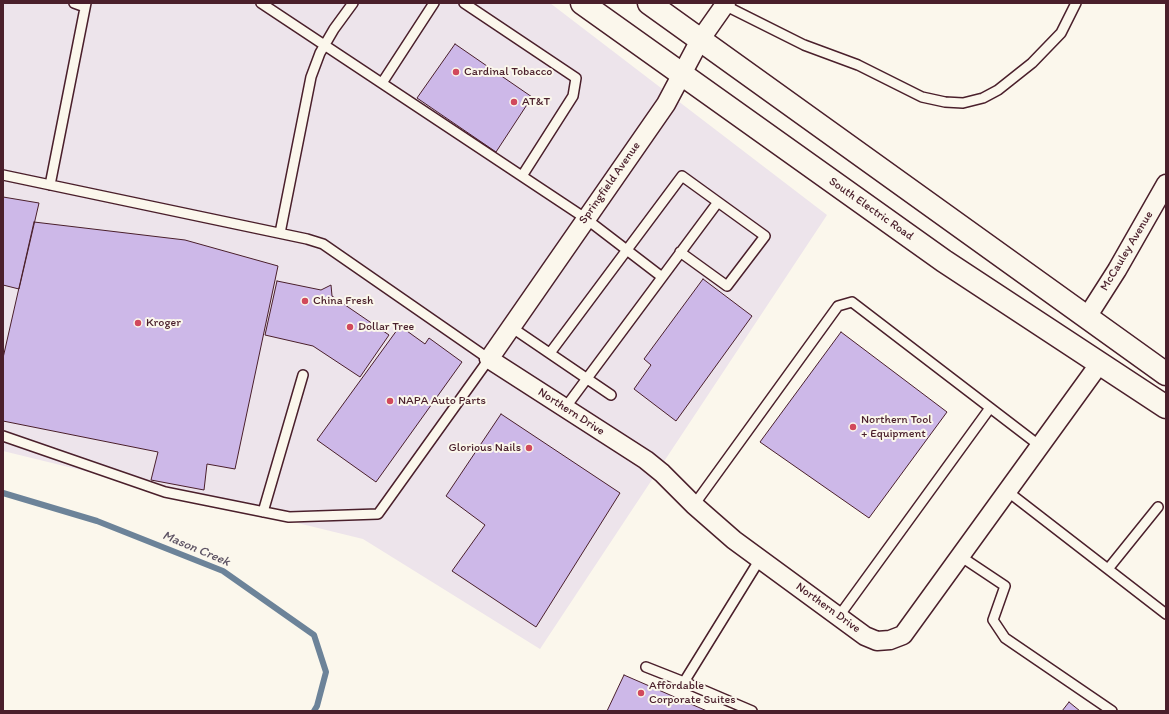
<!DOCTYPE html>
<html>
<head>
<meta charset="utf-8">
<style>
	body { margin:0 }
	#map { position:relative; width:1169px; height:714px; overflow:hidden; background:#fbf7ec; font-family:Itim,sans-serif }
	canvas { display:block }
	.frame { position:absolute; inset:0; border:4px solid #4a1f2b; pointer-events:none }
</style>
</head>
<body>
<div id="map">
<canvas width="1169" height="714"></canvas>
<div class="frame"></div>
</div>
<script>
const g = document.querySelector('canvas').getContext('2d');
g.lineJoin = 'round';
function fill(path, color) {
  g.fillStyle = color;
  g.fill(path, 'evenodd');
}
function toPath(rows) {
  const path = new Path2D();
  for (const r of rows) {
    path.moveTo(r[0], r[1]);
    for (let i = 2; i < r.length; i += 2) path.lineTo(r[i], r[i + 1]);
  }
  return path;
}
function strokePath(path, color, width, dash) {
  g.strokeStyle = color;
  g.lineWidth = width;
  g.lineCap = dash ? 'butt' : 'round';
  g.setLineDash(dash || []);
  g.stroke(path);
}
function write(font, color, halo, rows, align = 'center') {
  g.font = font + ' Itim,sans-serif';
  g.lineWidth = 4;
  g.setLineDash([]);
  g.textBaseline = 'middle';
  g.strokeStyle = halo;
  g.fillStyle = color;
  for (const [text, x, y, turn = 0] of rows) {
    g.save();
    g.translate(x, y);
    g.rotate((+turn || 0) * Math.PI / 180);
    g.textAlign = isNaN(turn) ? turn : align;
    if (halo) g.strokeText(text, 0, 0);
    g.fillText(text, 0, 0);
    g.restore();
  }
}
const built = toPath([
	[3,3,550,3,827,215,540,649,363,539,3,451]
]);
const stream = toPath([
	[3,493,97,521,223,571,314,635,326,672,317,706,314,711]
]);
const building = toPath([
	[455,44,532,97,496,152,417,98,455,44],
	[3,197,39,203,19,289,3,285,3,197],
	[34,222,185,240,278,266,235,469,207,464,204,490,151,480,158,452,3,421,3,358,34,222],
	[703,279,752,316,676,421,634,389,651,365,644,359,703,279],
	[277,281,321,290,331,285,332,296,389,335,360,377,313,346,265,335,277,281],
	[400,326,425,344,429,338,462,362,376,482,317,440,400,326],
	[841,332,947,412,869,518,760,442,841,332],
	[501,414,620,493,536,627,452,571,485,525,446,496,501,414],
	[624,675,707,711,607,711,624,675],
	[1069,702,1080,711,1062,711,1069,702]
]);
const service = toPath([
	[74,3,85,7],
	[261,3,585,218,662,277],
	[464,3,576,78,573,96,522,176],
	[724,5,804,45,858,65,922,97,945,102,963,103,983,98,998,90,1032,63,1061,33,1076,3],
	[382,83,434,3],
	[3,175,307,239,323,244,489,359,378,514,289,517,165,492,3,436],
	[50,185,86,3],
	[280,233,311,77,320,53,334,29,353,3],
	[511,327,611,395],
	[550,353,682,176,765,236,727,286,680,252],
	[565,408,718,202],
	[1007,491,1166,614],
	[694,505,838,306,852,302,1040,446],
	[263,512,303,375],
	[960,556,1005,586,993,620,1005,638,1112,711],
	[1108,569,1158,507],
	[839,616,990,408],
	[646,667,684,682],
	[752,711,684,682,760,559]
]);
const minor = toPath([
	[726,3,700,40,666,104,489,359,646,460,662,473,694,505,734,540,865,636,877,641,890,640,903,635,1100,363],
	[1087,317,1117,270,1166,184]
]);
const primary = toPath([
	[582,3,944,261,1166,407],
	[649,3,1166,374]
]);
const markers = [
	[456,72,4,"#d1495b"],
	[514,102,4,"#d1495b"],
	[305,301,4,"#d1495b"],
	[138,323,4,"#d1495b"],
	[350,327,4,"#d1495b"],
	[390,401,4,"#d1495b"],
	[853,427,4,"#d1495b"],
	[529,448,4,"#d1495b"],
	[641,693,4,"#d1495b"]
];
const poiNames = [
	["Cardinal Tobacco",464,72],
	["AT&T",522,102],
	["China Fresh",313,301],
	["Kroger",146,323],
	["Dollar Tree",358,327],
	["NAPA Auto Parts",398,401],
	["Northern Tool",861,420],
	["+ Equipment",861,434],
	["Glorious Nails",521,448,"right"],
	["Affordable",649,686],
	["Corporate Suites",649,700]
];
const streetNames = [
	["Springfield Avenue",610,183,-55],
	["South Electric Road",871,209,35],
	["McCauley Avenue",1127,251,-59],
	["Northern Drive",571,412,33],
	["Northern Drive",828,608,36]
];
const waterNames = [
	["Mason Creek",196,549,23]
];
fill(built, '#ede4eb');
strokePath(stream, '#6c8399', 6);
fill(building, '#cdb8e8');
strokePath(building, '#4a1f2b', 1);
strokePath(service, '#4a1f2b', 12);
strokePath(minor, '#4a1f2b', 21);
strokePath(primary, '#4a1f2b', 25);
strokePath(service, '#fbf7ec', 9);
strokePath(minor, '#fbf7ec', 18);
strokePath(primary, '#fbf7ec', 22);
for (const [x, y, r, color] of markers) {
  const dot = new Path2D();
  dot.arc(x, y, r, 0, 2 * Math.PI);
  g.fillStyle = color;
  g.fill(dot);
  strokePath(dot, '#fbf7ec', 1.5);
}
write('12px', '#4a1f2b', '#fbf7ec', poiNames, 'left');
write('12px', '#4a1f2b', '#fbf7ec', streetNames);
write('italic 13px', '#5b5162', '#fbf7ec', waterNames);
</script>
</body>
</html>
